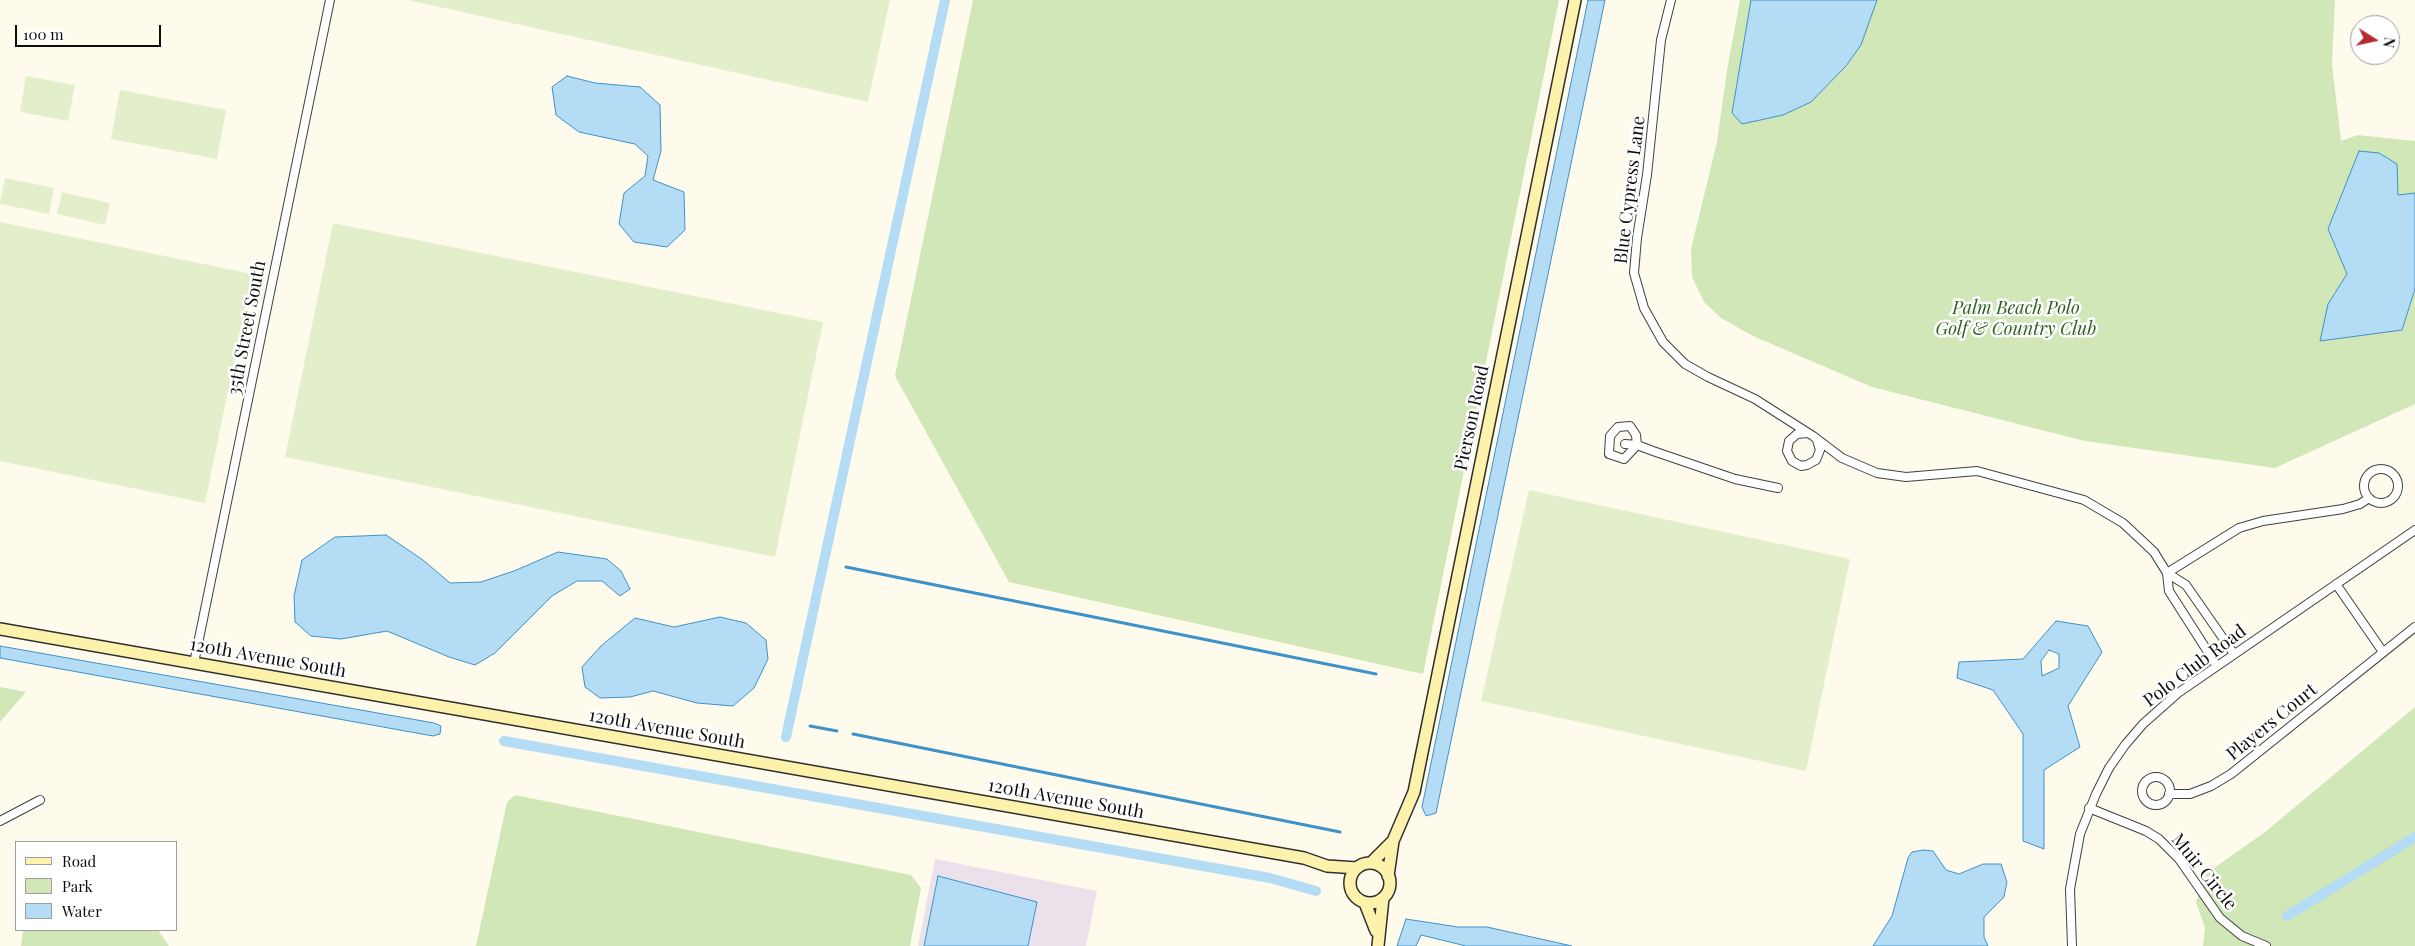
<!DOCTYPE html>
<html>
<head>
<meta charset="utf-8">
<style>
	body { margin:0 }
	#map { position:relative; width:2415px; height:946px; overflow:hidden; background:#fefbed; font-family:"Playfair Display",serif }
	canvas { display:block }
	.legend { position:absolute; left:15px; top:841px; width:162px; height:90px; box-sizing:border-box; background:#fff; border:1px solid #9e9e9e; margin:0; padding:6px 9px; list-style:none; font-size:15px; color:#0d0d0d }
	.legend li { display:flex; align-items:center; gap:10px; height:25px }
	.legend b { width:25px; border:1px solid #9e9e9e }
	.north { position:absolute; left:2350px; top:15px; width:50px; height:50px; box-sizing:border-box; background:#fff; border:1px solid #9e9e9e; border-radius:50%; rotate:100deg; font-size:14px; font-weight:700; line-height:20px; text-align:center; color:#0d0d0d }
	.north::after { content:''; display:block; margin:auto; width:18px; height:22px; background:#b72a32; clip-path:polygon(50% 0,100% 100%,50% 72%,0 100%) }
	.scale { position:absolute; left:15px; top:25px; width:146px; height:22px; box-sizing:border-box; border:2px solid #0d0d0d; border-top:0; padding-left:6px; font-size:15px; line-height:18px; white-space:nowrap; color:#0d0d0d; -webkit-text-stroke:4px #fff; paint-order:stroke }
</style>
</head>
<body>
<div id="map">
<canvas width="2415" height="946"></canvas>
<ul class="legend">
<li><b style="height:6px;background:#fcf2ab"></b>Road</li>
<li><b style="height:14px;background:#d1e7b8"></b>Park</li>
<li><b style="height:14px;background:#b4dcf4"></b>Water</li>
</ul>
<div class="north">N</div>
<div class="scale">100 m</div>
</div>
<script>
const g = document.querySelector('canvas').getContext('2d');
g.lineJoin = 'round';
function fill(path, color) {
  g.fillStyle = color;
  g.fill(path, 'evenodd');
}
function toPath(rows) {
  const path = new Path2D();
  for (const r of rows) {
    if (r.length === 3) {
      path.moveTo(r[0] + r[2], r[1]);
      path.arc(r[0], r[1], r[2], 0, 2 * Math.PI);
      continue;
    }
    path.moveTo(r[0], r[1]);
    for (let i = 2; i < r.length; i += 2) path.lineTo(r[i], r[i + 1]);
  }
  return path;
}
function strokePath(path, color, width, dash) {
  g.strokeStyle = color;
  g.lineWidth = width;
  g.lineCap = dash ? 'butt' : 'round';
  g.setLineDash(dash || []);
  g.stroke(path);
}
function write(font, color, halo, rows, align = 'center') {
  g.font = font + ' "Playfair Display",serif';
  g.lineWidth = 5;
  g.setLineDash([]);
  g.textBaseline = 'middle';
  g.strokeStyle = halo;
  g.fillStyle = color;
  for (const [text, x, y, turn = 0] of rows) {
    g.save();
    g.translate(x, y);
    g.rotate((+turn || 0) * Math.PI / 180);
    g.textAlign = isNaN(turn) ? turn : align;
    if (halo) g.strokeText(text, 0, 0);
    g.fillText(text, 0, 0);
    g.restore();
  }
}
const industrial = toPath([
	[935,859,1097,891,1086,946,918,946]
]);
const green = toPath([
	[973,0,1559,0,1423,674,1009,582,895,376],
	[1740,0,2335,0,2332,64,2341,141,2358,135,2415,141,2415,404,2275,468,2085,441,1872,387,1753,336,1721,318,1704,302,1692,277,1691,249,1717,142,1727,70],
	[0,687,26,692,0,722],
	[2415,707,2415,946,2203,946,2205,928,2196,902,2207,873,2265,832],
	[515,795,911,875,921,888,910,946,476,946,507,802],
	[23,930,158,930,169,946,21,946]
]);
const pitch = toPath([
	[408,0,890,0,868,102],
	[26,76,75,85,68,121,20,112],
	[120,90,226,110,217,159,111,139],
	[5,178,54,188,49,214,0,204],
	[62,192,110,203,105,225,57,214],
	[0,222,252,274,205,503,0,461],
	[333,223,823,322,775,557,285,457],
	[1529,490,1850,559,1806,771,1481,701]
]);
const water = toPath([
	[1588,0,1605,0,1436,813,1426,816,1422,807,1588,0],
	[1751,0,1877,0,1861,45,1846,66,1811,102,1783,115,1742,124,1732,113,1751,0],
	[567,76,595,83,640,87,660,105,661,151,653,180,684,192,685,230,667,247,634,242,619,224,624,193,645,176,648,156,635,144,579,132,556,115,552,87,567,76],
	[2359,151,2379,153,2397,164,2398,195,2415,193,2415,289,2402,330,2320,341,2328,304,2347,274,2328,229,2359,151],
	[386,535,423,560,450,583,481,582,514,571,558,552,607,559,621,571,630,589,620,596,602,581,577,581,552,596,495,653,475,665,449,657,387,631,341,639,311,636,295,622,294,596,302,560,335,537,386,535],
	[720,617,746,623,766,640,768,659,754,688,733,706,697,703,653,691,630,697,600,698,585,687,582,667,601,646,635,618,674,627,720,617],
	[2056,621,2088,626,2102,652,2068,706,2080,747,2044,770,2044,849,2023,841,2023,734,1993,690,1957,678,1959,662,2023,659,2056,621],
	[2049,650,2059,654,2059,668,2042,676,2041,661,2049,650],
	[0,646,434,723,441,726,440,734,433,736,0,658,0,646],
	[1923,850,1933,851,1946,870,1959,874,1983,864,2001,864,2007,882,2004,897,1984,917,1984,937,1988,946,1873,946,1892,916,1908,858,1912,852,1923,850],
	[938,876,1037,902,1028,946,924,946,938,876],
	[1406,919,1458,927,1487,927,1572,946,1466,946,1421,935,1416,946,1397,946,1406,919]
]);
const stream = toPath([
	[846,567,1376,674],
	[810,726,837,731],
	[853,734,1340,832]
]);
const canal = toPath([
	[786,737,945,0],
	[504,741,1270,878,1316,891],
	[2287,916,2415,837]
]);
const street = toPath([
	[1671,0,1661,40,1647,175,1637,238,1634,273,1644,308,1663,342,1685,364,1708,377,1755,399,1813,436,1842,458,1877,473,1906,477,1977,471,2084,500,2123,523,2154,552,2167,573,2186,585,2234,654],
	[1808,433,1797,434,1789,441,1787,451,1792,461,1801,466,1807,465,1816,460,1820,450,1817,440],
	[1625,444,1637,445,1624,459,1609,454,1610,436,1618,427,1630,426,1636,435,1637,445,1653,451,1735,479,1778,488],
	[2381,486,17],
	[2167,573,2239,528,2263,521,2343,509,2360,504,2369,498],
	[2167,573,2169,591,2217,666],
	[2336,584,2383,652],
	[194,663,330,0],
	[2156,791,14],
	[2169,794,2190,794,2211,786,2231,774,2415,627],
	[2089,808,2146,831,2159,839,2179,859,2220,918,2242,936,2266,946],
	[0,821,40,800],
	[2072,946,2070,889,2080,834,2096,794,2109,768,2125,745,2143,724,2178,693,2415,530]
]);
const secondary = toPath([
	[0,629,1304,858,1327,866,1357,868],
	[1371,863,1393,841],
	[1370,883,20],
	[1388,876,1393,841,1414,792,1575,0],
	[1365,903,1376,931],
	[1378,946,1383,898]
]);
const streetNames = [
	["Blue Cypress Lane",1630,190,-83],
	["35th Street South",247,328,-79],
	["Pierson Road",1472,418,-78],
	["120th Avenue South",268,658,10],
	["Polo Club Road",2195,666,-37],
	["Players Court",2272,722,-39],
	["120th Avenue South",667,729,10],
	["120th Avenue South",1066,799,10],
	["Muir Circle",2204,872,51]
];
const parkNames = [
	["Palm Beach Polo",2016,308],
	["Golf & Country Club",2016,329]
];
fill(industrial, '#eae1eb');
fill(green, '#d1e7b8');
fill(pitch, '#e2efca');
fill(water, '#b4dcf4');
strokePath(water, '#3e92c8', 1);
strokePath(stream, '#3e92c8', 3);
strokePath(canal, '#b4dcf4', 10);
strokePath(street, '#404040', 10);
strokePath(secondary, '#2f2f2f', 14);
strokePath(street, '#fff', 8);
strokePath(secondary, '#fcf2ab', 11);
write('18px', '#0d0d0d', '#fff', streetNames);
write('italic 18px', '#2e6220', '#fff', parkNames);
</script>
</body>
</html>
